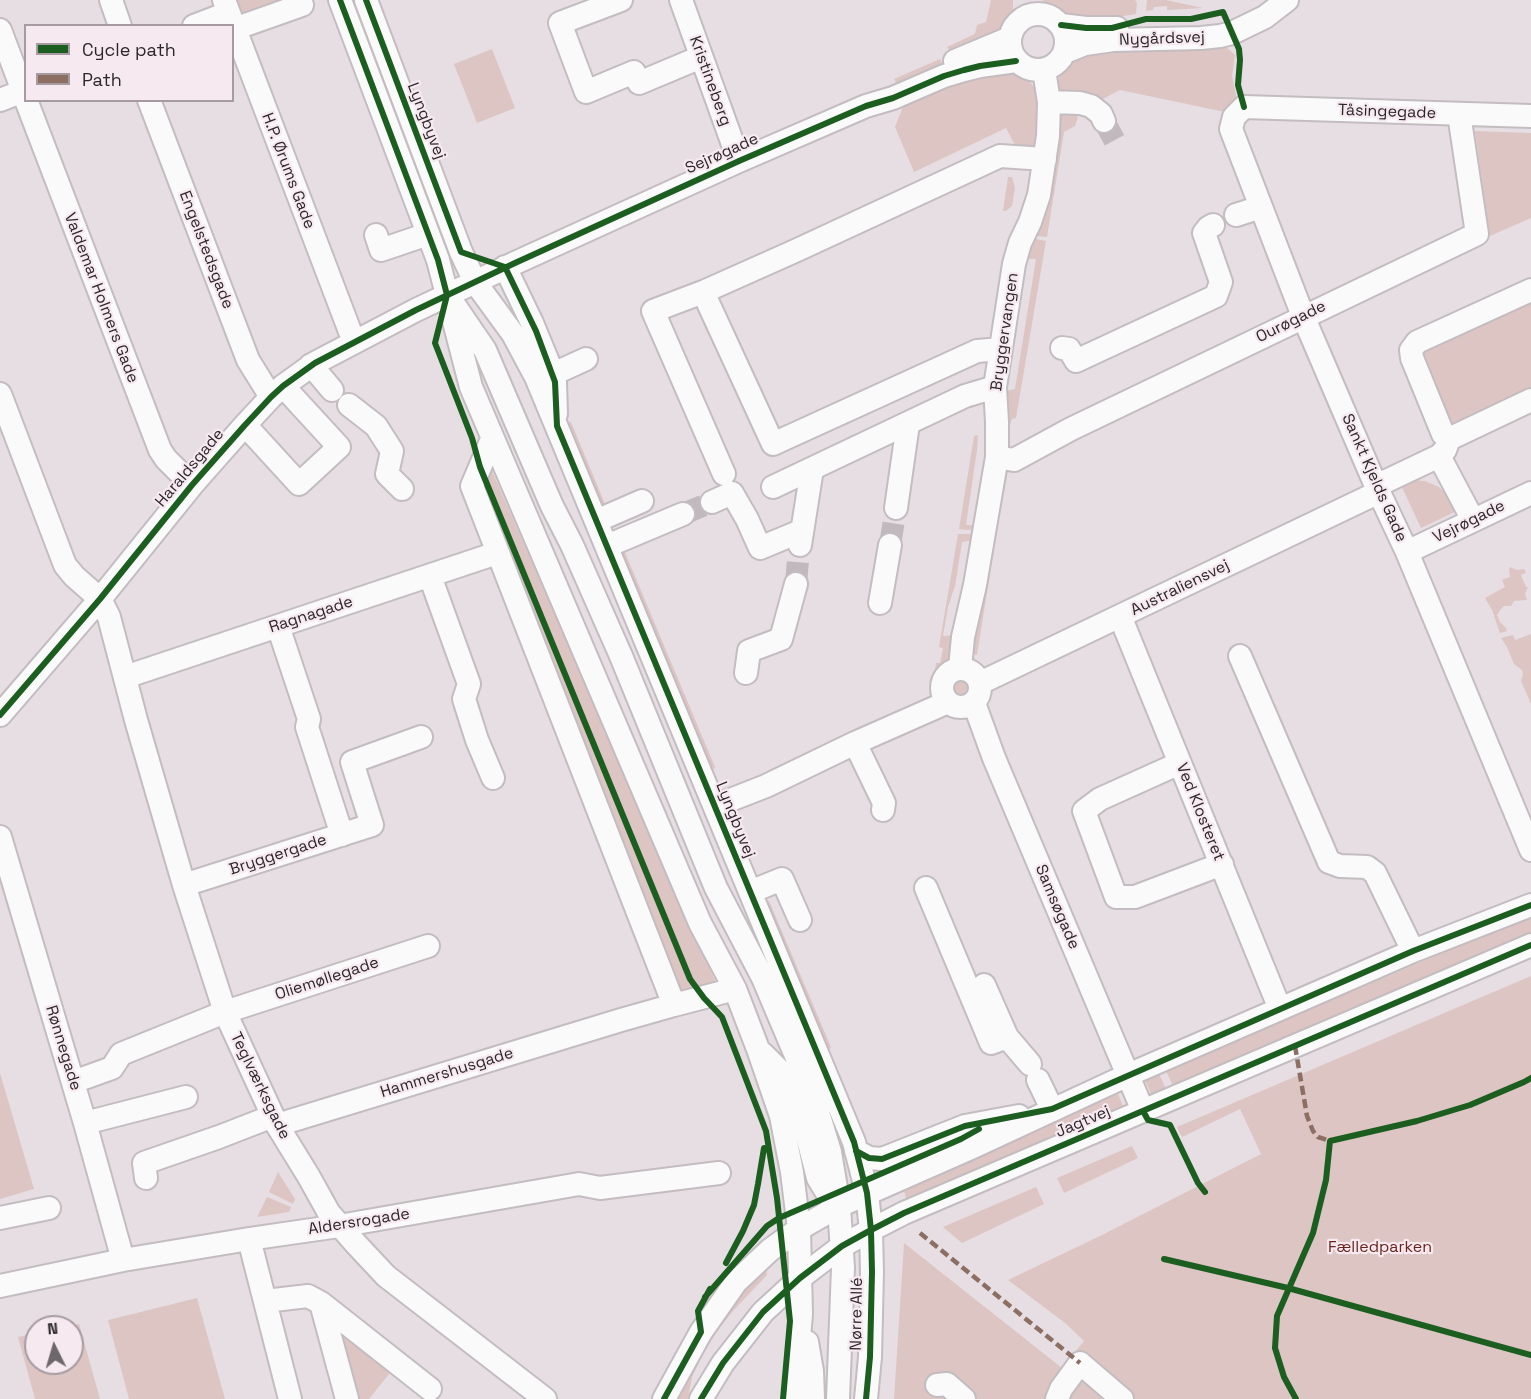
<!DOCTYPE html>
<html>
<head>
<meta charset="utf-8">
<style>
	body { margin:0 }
	#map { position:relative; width:1531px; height:1399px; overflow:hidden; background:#e6dee3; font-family:"Space Grotesk",sans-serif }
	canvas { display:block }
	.legend { position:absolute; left:24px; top:24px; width:210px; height:78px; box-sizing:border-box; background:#f7e9f0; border:2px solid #a69ba1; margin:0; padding:8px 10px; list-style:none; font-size:18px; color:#2c272a }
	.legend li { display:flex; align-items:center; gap:12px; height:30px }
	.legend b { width:30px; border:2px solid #a69ba1 }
	.north { position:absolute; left:24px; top:1315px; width:60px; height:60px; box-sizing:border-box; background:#f7e9f0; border:2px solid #a69ba1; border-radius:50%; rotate:355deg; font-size:16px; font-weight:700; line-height:24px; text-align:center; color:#2c272a }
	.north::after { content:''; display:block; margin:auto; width:21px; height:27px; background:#6d676b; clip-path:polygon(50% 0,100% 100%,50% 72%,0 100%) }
</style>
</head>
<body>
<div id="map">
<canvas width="1531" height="1399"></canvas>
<ul class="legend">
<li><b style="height:8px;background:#1b5e20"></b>Cycle path</li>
<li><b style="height:8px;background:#8d6e63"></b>Path</li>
</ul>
<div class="north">N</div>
</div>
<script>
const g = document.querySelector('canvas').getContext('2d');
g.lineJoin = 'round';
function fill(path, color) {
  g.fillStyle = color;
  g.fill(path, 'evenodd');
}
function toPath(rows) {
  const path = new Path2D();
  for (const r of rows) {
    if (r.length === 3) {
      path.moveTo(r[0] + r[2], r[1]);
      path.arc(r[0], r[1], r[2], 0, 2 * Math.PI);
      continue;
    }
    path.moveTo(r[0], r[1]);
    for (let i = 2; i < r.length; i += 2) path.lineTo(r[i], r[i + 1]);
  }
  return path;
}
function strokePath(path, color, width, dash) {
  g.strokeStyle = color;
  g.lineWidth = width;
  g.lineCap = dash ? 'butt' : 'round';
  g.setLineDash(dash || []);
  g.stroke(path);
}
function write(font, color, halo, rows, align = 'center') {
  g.font = font + ' "Space Grotesk",sans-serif';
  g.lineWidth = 4.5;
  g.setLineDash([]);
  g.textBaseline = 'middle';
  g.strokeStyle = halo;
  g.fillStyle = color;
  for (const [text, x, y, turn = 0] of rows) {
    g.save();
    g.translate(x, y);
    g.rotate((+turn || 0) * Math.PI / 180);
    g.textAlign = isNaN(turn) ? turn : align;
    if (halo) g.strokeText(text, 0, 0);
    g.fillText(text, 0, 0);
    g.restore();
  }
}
const green = toPath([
	[230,0,296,0,239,25],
	[991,0,1013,0,1013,11,1010,19,1004,28,998,34,971,50,950,51,947,47,975,34,977,25,986,22],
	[1042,0,1135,0,1137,3,1136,14,1111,18,1064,17,1048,6],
	[1147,0,1166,0,1203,8,1167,10,1167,6,1154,7,1153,10,1146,11],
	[1226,47,1235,55,1232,76,1237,100,1225,112,1120,90,1097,102,1057,91,1057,82,1061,73,1067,62,1092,48,1194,49],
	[492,49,515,108,477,123,454,64],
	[940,59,942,63,896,83,894,79],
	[981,70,1015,71,1027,78,1034,87,1038,98,1038,140,1035,145,1027,150,1018,151,1006,128,914,172,895,127,904,104],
	[1069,108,1078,117,1075,126,1064,132,1047,237,1037,236,1033,234,1058,112],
	[1475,131,1531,133,1531,218,1490,236],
	[1008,177,1012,177,1015,188,1012,206,1006,211,1003,211],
	[1031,238,1046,241,1016,418,1012,419,1010,425,1005,423,1005,391,1015,389,1036,259,1025,259],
	[1531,298,1531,392,1447,427,1421,349],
	[568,421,571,422,605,504,603,504,601,502],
	[978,435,977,450,966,525,978,525,978,529,966,530,959,529,974,436],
	[485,468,492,471,717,985,686,993,675,988,478,488],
	[1415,480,1425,481,1439,487,1461,509,1421,528,1400,483],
	[958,534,975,534,975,540,962,542,955,586,948,607,943,636,957,635,950,661,944,669,934,676,936,663,940,663,943,648,939,647],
	[988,535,996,536,977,655,973,654,971,652],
	[621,550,624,550,715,767,714,769,711,768],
	[1510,567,1517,570,1524,569,1526,573,1521,575,1526,587,1528,587,1525,594,1527,600,1514,601,1511,606,1504,606,1501,609,1497,615,1500,622,1506,628,1507,631,1500,633,1492,610,1485,598,1505,587,1502,580,1510,577,1509,570],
	[1531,634,1531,704,1521,681,1523,674,1522,670,1514,664,1507,647,1501,638,1513,635,1515,640],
	[961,689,10],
	[769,901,831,1047,830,1049,828,1048,768,904,767,902],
	[1531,915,1531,936,1174,1088,1166,1071],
	[1531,976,1531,1399,894,1399,904,1243,1062,1368,1084,1341,1065,1323,1008,1280,1102,1235,1261,1154,1240,1109,1182,1137,1177,1127],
	[0,1073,34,1189,0,1199],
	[1159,1074,1167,1091,1152,1097,1145,1080],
	[1117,1091,1124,1109,907,1202,903,1186],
	[1132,1146,1138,1158,1064,1193,1057,1178],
	[278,1172,295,1199,293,1204,269,1192],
	[1036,1187,1044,1204,962,1243,943,1227],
	[267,1197,291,1207,289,1212,257,1217],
	[766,1265,767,1275,733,1311,716,1332,702,1356,692,1377,688,1399,674,1399,706,1343,739,1295],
	[197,1298,225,1399,129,1399,108,1320],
	[333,1320,393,1369,369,1399,354,1399],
	[79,1324,100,1399,35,1399,18,1337,36,1333,36,1363,72,1363,72,1327,65,1327]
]);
const minorTunnel = toPath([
	[1104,121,1117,145],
	[683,514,712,502],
	[890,545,896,508],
	[796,584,799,548]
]);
const minor = toPath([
	[111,0,120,26],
	[224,0,354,342],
	[340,0,438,260,471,387,700,923,735,989,758,1049,781,1116,792,1172,799,1229,801,1314,794,1399],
	[366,0,461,252,475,282,513,334,536,377,854,1142,867,1193,871,1230,872,1272,870,1357,866,1399],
	[621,0,560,23,586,92,634,72,639,83,701,57],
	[681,0,739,161],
	[1038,42,28],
	[1061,25,1086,28,1117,28],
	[194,26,228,13],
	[234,29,302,5,300,0],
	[0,30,26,99],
	[1065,52,1085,44,1113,40,1201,38,1220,36,1232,33,1265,17,1287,0],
	[955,61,1010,38],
	[0,100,26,90],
	[26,100,160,450,166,459,192,485],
	[149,100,248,360,271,397],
	[1049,102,1080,103,1091,106,1101,114,1104,121],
	[1531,116,1244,107,1234,117,1231,129,1303,316,1376,486,1407,552,1531,850],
	[1236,215,1261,207],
	[376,235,381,250,428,234],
	[505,267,532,323,553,374,555,382,556,414],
	[703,292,773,444,977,351,1001,349],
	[455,306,485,350,552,506,572,545,621,656,716,888,763,978,813,1096,830,1152,839,1206,843,1268,838,1399],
	[1062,348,1069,349,1076,361,1216,296,1221,282,1204,233,1208,228,1213,225],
	[311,365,332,390],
	[553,374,586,359],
	[0,394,65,565,74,576,100,599,109,617,136,720,184,885,225,1012,277,1125,309,1177,329,1213,356,1244,386,1276,545,1399],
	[349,405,376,426,392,451,387,474,402,489],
	[245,425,299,484,339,447,283,386],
	[492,439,472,486,674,1005,735,989],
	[1449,439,1443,434,1412,358,1411,350,1417,342,1531,290],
	[1449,439,1531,400],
	[1439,456,1473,520],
	[997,457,1014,460,1071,429,1477,234,1459,114],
	[724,474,653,311,703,292,795,251,1000,156,1045,159],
	[1376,486,1439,456,1445,450,1449,439],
	[773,487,965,396,995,387],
	[712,502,732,493,747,519,760,548,801,531],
	[896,508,908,424],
	[596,521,642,501],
	[800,545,812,469],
	[607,546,683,514],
	[1407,552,1531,493],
	[430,576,469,684,464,699,477,740,493,778],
	[880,603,890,545],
	[1120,616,1280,1009],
	[278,626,309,719,307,727,342,835],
	[1240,656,1329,862,1340,866,1367,867,1375,873,1413,951],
	[960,668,963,637,975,585,997,457,997,422,995,387,1014,264,1020,243,1030,222,1039,195,1048,136,1049,102,1044,70],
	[961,688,19],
	[746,673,749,651,781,639,796,584],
	[125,677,497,553],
	[980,683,1379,492],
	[974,703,994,758,1143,1111],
	[0,715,100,599,192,485,245,425,271,397,283,386,315,363,416,310,515,263,739,161,866,106,893,98,944,76,964,70,980,66,1016,61],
	[855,743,884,803,883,810],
	[1180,763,1100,799,1084,811,1116,897,1135,897,1222,864],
	[715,806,766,786,855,743,948,702],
	[0,837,85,1123,123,1260],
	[184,885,372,825,352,762,421,737],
	[926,888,991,1043,1007,1037,1030,1064],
	[750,892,782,879,800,920],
	[984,985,1007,1037],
	[763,1054,789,1080,793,1087,799,1104,818,1178,829,1196,839,1205],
	[1038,1080,1052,1109],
	[73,1082,112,1068,121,1054,225,1012,428,946],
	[85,1123,186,1097],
	[277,1125,621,1020,674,1005],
	[856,1151,869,1158,882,1159,965,1126,1019,1116],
	[146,1178,144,1163,219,1137,273,1116],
	[0,1218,49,1208],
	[249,1239,290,1399],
	[0,1286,123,1260,249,1239,339,1226,579,1184,600,1188,719,1173],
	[265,1301,308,1296,321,1303,347,1399],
	[321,1303,430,1389],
	[807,1342,812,1371,813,1399],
	[937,1385,947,1384,964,1399],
	[664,1399,701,1332,736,1282,770,1250,799,1229,839,1206,973,1147,1128,1075,1280,1009,1413,951,1531,905],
	[701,1399,723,1363,763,1312,800,1278,842,1246,871,1230,904,1213,1531,945],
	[1057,1399,1061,1389,1080,1363,1122,1399]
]);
const quiet = toPath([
	[1295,1046,1307,1116,1313,1131,1318,1137,1330,1141],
	[920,1233,1080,1363]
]);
const cycleway = toPath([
	[340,0,438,260,447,295,435,343,472,438,480,467,690,979,704,998,722,1017,766,1131,777,1198,790,1321,783,1399],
	[366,0,461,252,505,267,536,331,555,382,557,426,854,1142,867,1193,871,1230,872,1272,870,1357,866,1399],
	[1061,25,1086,28,1112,28,1146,19,1191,19,1223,12,1239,49,1240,60,1238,85,1244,107],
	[0,715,100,599,192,485,245,425,271,397,283,386,315,363,416,310,515,263,739,161,866,106,893,98,944,76,964,70,980,66,1016,61],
	[1143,1111,1148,1120,1170,1125,1198,1183,1205,1192],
	[856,1151,869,1158,882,1159,965,1126,1052,1109,1413,951,1531,905],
	[1164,1259,1288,1288,1531,1355],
	[726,1263,743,1231,754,1205,758,1184,764,1148],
	[705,1297,767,1226,779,1218,961,1139,979,1129],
	[664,1399,701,1332,698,1311,710,1289],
	[701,1399,723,1363,763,1312,800,1278,842,1246,871,1230,904,1213,1531,945],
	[1296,1399,1284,1377,1275,1348,1277,1316,1313,1233,1326,1180,1330,1141,1417,1121,1470,1105,1524,1082,1531,1078]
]);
const streetNames = [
	["Nygårdsvej",1162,39,-2],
	["Kristineberg",710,81,70],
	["Tåsingegade",1387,112,2],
	["Lyngbyvej",426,121,69],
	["Sejrøgade",722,154,-24],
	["H.P. Ørums Gade",288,171,69],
	["Engelstedsgade",206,250,69],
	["Valdemar Holmers Gade",101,298,69],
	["Ourøgade",1291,322,-26],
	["Bryggervangen",1005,332,-82],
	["Haraldsgade",190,468,-50],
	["Sankt Kjelds Gade",1374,478,66],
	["Vejrøgade",1469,522,-26],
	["Australiensvej",1180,588,-26],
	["Ragnagade",311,615,-18],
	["Ved Klosteret",1200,812,68],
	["Lyngbyvej",735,820,68],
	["Bryggergade",278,855,-18],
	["Samsøgade",1057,907,67],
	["Oliemøllegade",327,979,-18],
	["Rønnegade",63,1048,73],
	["Hammershusgade",447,1073,-17],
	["Teglværksgade",260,1086,64],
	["Jagtvej",1083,1122,-23],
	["Aldersrogade",359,1222,-9],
	["Nørre Allé",857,1314,-89]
];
const parkNames = [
	["Fælledparken",1380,1248]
];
fill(green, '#ddc5c3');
strokePath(minorTunnel, '#c1b9be', 22, [22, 11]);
strokePath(minor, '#c3bcc0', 26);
strokePath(minor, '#fbfafb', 22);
strokePath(quiet, '#8d6e63', 4.5, [9, 4.5]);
strokePath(cycleway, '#1b5e20', 6);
write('16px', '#2c272a', '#f7e9f0', streetNames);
write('16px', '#69251d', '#f7e9f0', parkNames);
</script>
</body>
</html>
